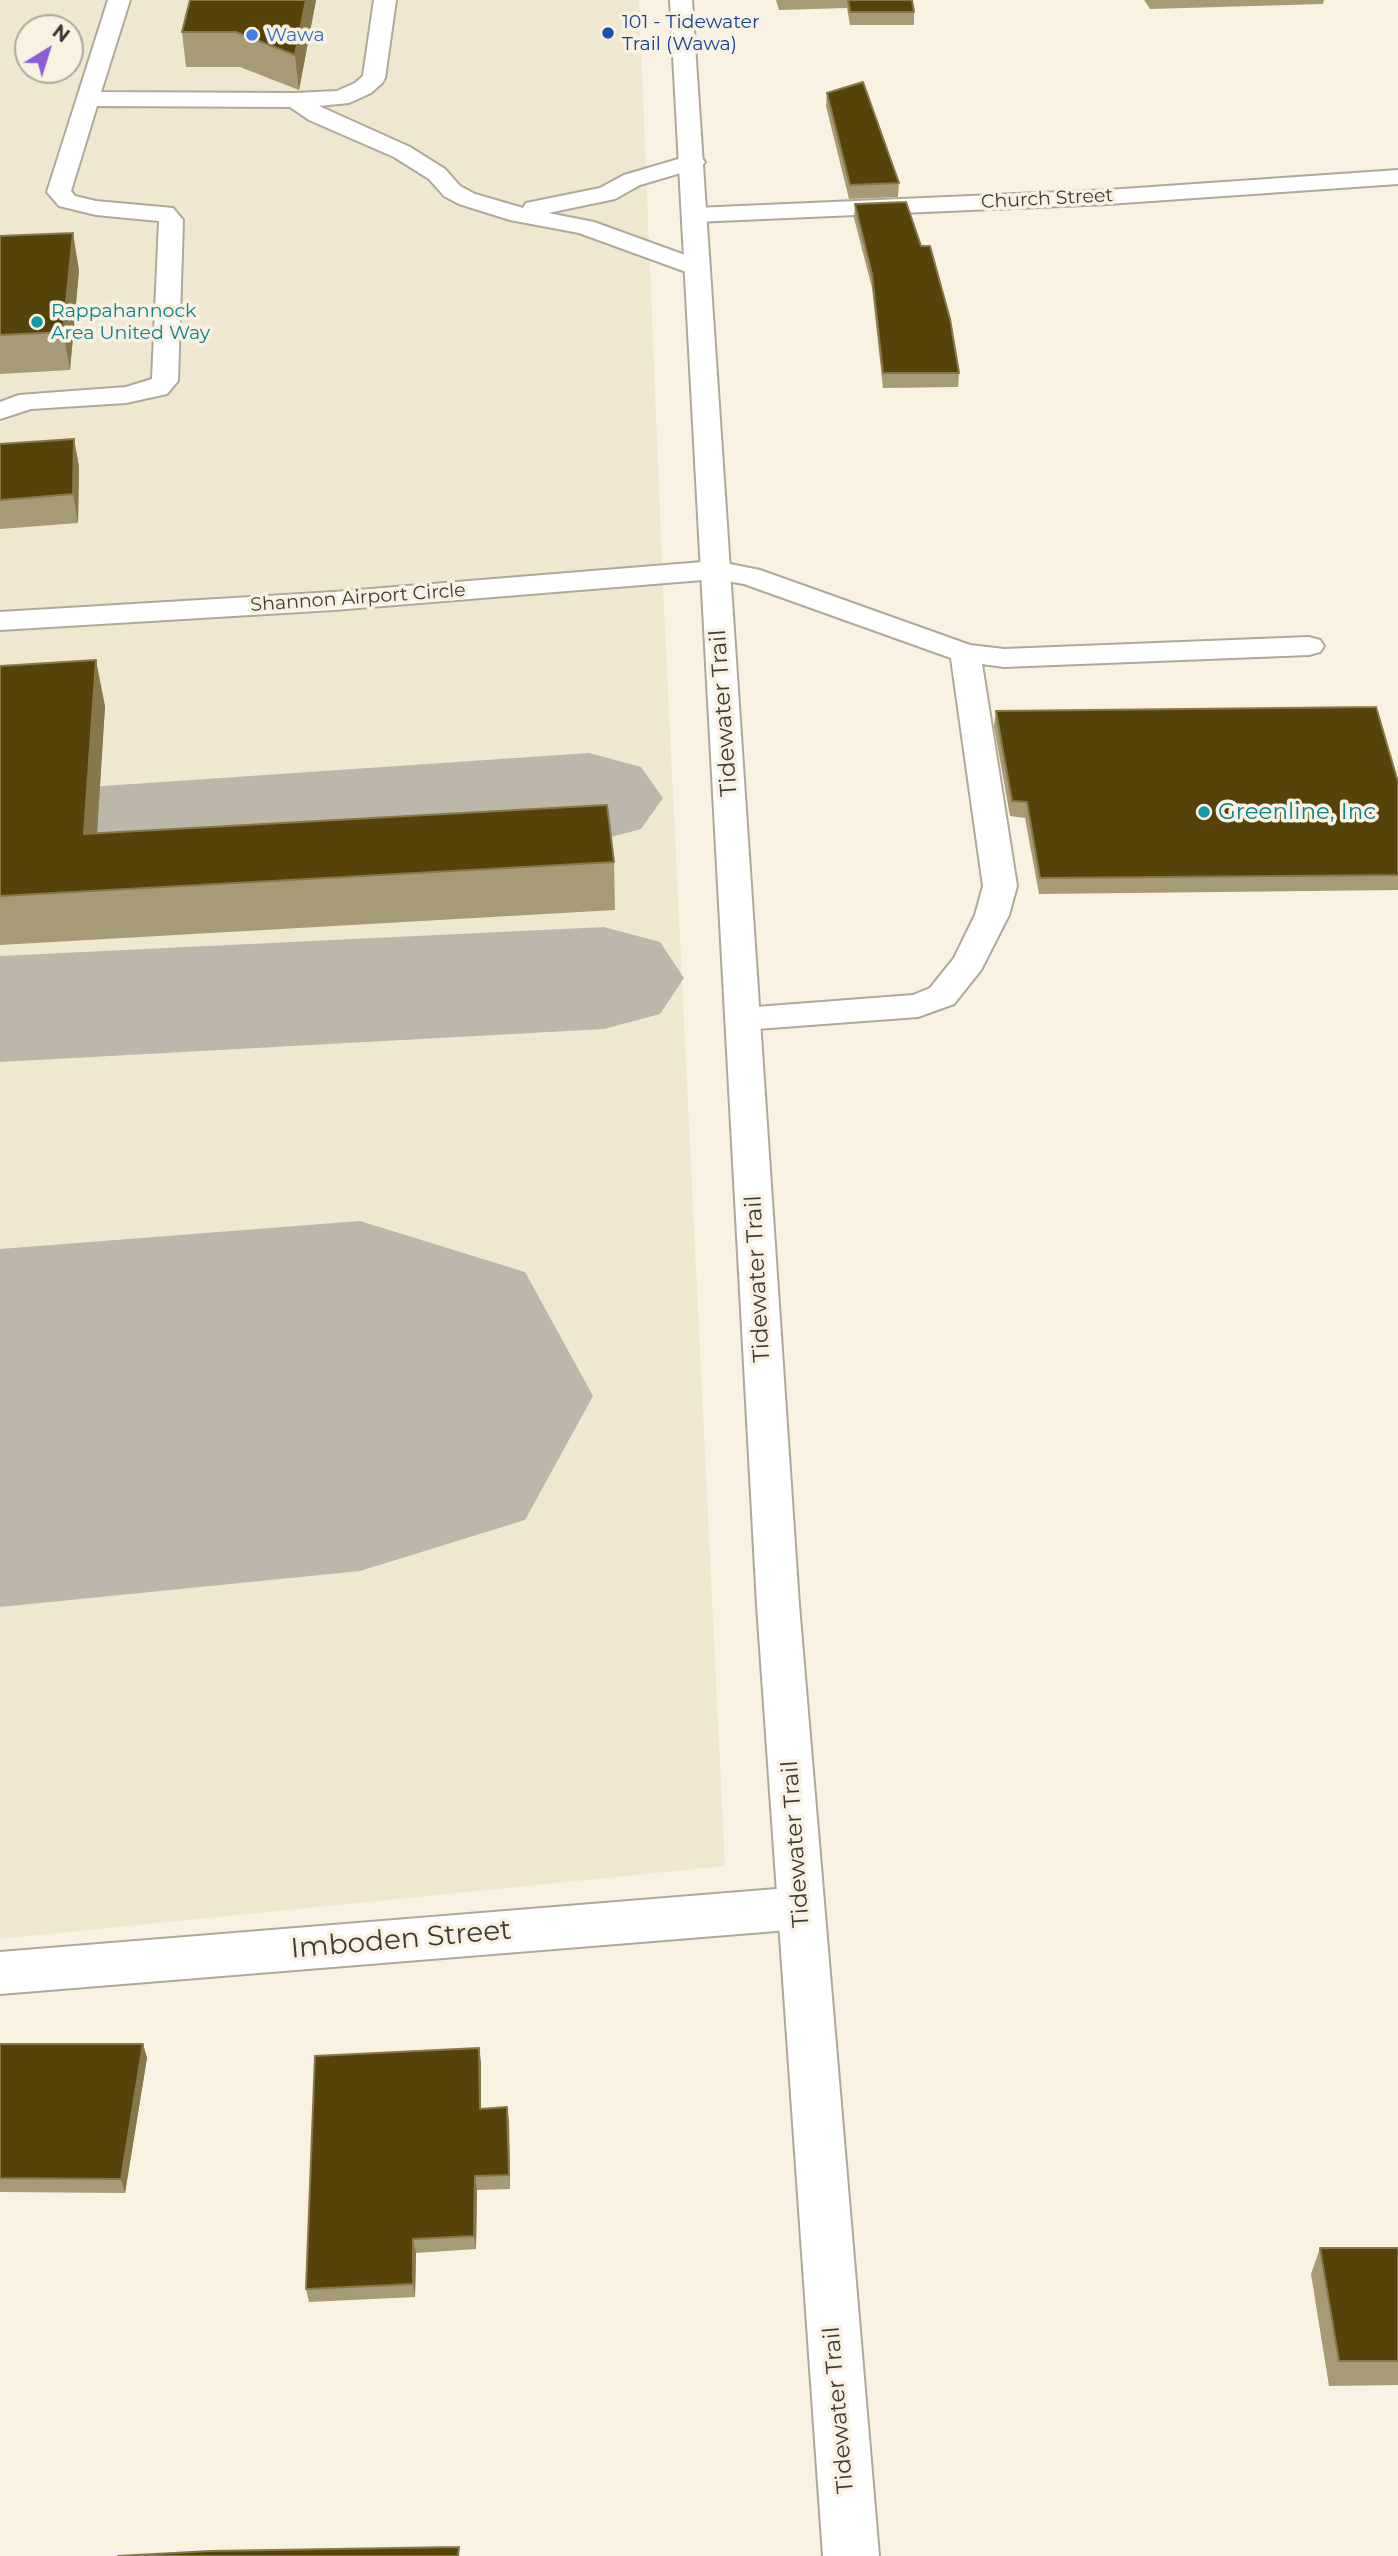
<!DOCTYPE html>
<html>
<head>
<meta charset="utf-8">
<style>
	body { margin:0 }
	#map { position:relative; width:1398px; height:2556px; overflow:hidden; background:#f9f2e2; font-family:Montserrat,sans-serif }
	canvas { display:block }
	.north { position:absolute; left:14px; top:14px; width:70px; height:70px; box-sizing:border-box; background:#f9f2e2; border:2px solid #afa99d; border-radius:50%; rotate:38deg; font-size:19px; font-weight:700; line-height:28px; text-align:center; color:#3f3c36 }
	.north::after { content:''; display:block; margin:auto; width:24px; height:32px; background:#8d5dd7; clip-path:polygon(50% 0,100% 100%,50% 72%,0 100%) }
</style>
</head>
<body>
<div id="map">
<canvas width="1398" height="2556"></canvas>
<div class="north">N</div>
</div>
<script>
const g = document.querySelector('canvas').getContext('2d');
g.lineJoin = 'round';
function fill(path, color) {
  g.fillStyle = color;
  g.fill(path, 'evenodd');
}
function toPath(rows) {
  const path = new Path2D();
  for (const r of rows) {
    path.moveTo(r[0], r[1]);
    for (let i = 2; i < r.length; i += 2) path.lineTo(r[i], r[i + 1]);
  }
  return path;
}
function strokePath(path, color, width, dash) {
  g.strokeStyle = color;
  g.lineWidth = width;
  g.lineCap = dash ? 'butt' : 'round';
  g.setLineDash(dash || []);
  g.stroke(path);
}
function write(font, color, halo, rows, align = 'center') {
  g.font = font + ' Montserrat,sans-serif';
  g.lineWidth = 7;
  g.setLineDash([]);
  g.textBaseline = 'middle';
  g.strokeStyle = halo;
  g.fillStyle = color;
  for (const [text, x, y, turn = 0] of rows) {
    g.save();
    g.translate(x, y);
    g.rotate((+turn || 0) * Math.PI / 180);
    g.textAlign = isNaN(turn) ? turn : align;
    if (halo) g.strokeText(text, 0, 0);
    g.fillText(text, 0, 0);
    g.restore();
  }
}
const built = toPath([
	[0,0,639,0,664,608,725,1866,0,1939],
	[28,28,70,28,70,70,28,70]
]);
const taxiway = toPath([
	[589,753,641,767,663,798,641,829,589,843,0,885,0,793,589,753],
	[604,927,660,942,684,978,660,1014,604,1029,0,1062,0,956,604,927]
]);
const runway = toPath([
	[360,1221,525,1272,593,1396,525,1520,360,1571,0,1607,0,1249,360,1221]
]);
const minor = toPath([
	[108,0,130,0,101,92,295,93,337,91,355,83,363,76,374,0,396,0,385,78,382,83,371,93,349,103,319,106,410,147,445,169,460,186,475,194,523,208,526,203,600,188,624,175,685,157,701,157,705,162,701,167,640,185,615,199,548,213,594,222,707,263,710,268,707,273,698,275,689,273,579,233,510,220,459,204,444,196,429,179,394,157,309,120,290,107,97,106,71,191,75,196,96,201,173,208,183,220,178,381,167,394,126,403,31,409,0,419,0,402,19,395,126,387,152,379,159,221,96,215,59,206,47,192,108,0],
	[1398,170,1398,184,1108,204,695,222,686,220,683,215,686,210,695,208,1108,190,1398,170],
	[715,561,760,570,970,645,1004,649,1309,637,1320,640,1324,646,1320,652,1309,655,1004,667,982,664,1017,886,1009,915,981,970,954,1004,918,1017,743,1030,731,1027,725,1019,731,1011,743,1008,913,995,930,988,954,958,975,915,983,886,951,658,744,584,715,579,334,610,0,630,0,612,334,592,715,561],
	[801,1887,818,1893,824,1908,818,1923,801,1929,0,1994,0,1952,801,1887]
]);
const major = toPath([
	[670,0,692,0,799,1605,879,2556,823,2556,757,1605,670,0]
]);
const wall = toPath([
	[190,0,316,0,299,90,240,67,186,67,182,32],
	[776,0,912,0,914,12,914,25,850,25,847,8,779,10],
	[1144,0,1324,0,1323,4,1150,9],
	[827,93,899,183,898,197,849,199,826,106],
	[855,204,959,373,958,387,883,388,872,288,854,218],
	[0,236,79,270,70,370,0,374],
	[74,439,79,467,78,523,0,529,0,444],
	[0,666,105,706,97,833,614,862,615,910,0,945],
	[996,711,1398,782,1398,890,1039,894,1025,818,1010,816,994,726],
	[0,2044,143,2044,147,2058,125,2193,0,2192],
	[481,2062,481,2109,509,2121,510,2189,477,2190,476,2249,416,2253,415,2297,309,2302,306,2289],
	[1320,2248,1398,2248,1398,2385,1329,2386,1311,2274]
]);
const shadedWall = toPath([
	[306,0,316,0,299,90,295,55],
	[73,233,79,270,70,370,63,332],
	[74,439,79,467,78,523,73,494],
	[96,660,105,706,94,881,84,834],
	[143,2044,147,2058,125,2193,121,2179],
	[479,2048,481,2062,481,2123,480,2109],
	[507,2107,509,2121,510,2189,509,2175],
	[475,2176,477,2190,476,2249,474,2236],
	[413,2239,416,2253,415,2297,413,2284]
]);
const building = toPath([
	[190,0,306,0,295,55,236,32,182,32,190,0],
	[848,0,912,0,914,12,850,12,848,0],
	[863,82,899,183,850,185,827,93,863,82],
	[906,202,921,246,930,246,950,319,959,373,883,373,872,274,855,204,906,202],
	[73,233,63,332,0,335,0,236,73,233],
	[74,439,73,494,0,500,0,444,74,439],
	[96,660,84,834,607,805,614,862,0,896,0,666,96,660],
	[1376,707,1398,782,1398,875,1040,878,1027,802,1012,801,996,711,1376,707],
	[0,2044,143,2044,121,2179,0,2178,0,2044],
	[479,2048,480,2109,507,2107,509,2175,475,2176,474,2236,413,2239,413,2284,306,2289,315,2056,479,2048],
	[1320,2248,1398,2248,1398,2361,1339,2361,1320,2248],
	[459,2547,458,2556,118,2556,210,2551,459,2547]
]);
const markers = [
	[608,33,7,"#1a4fb4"],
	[252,35,7,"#3f7fe0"],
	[37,322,7,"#0f9aa8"],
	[1204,812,7,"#0f9aa8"]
];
const farTransitnames = [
	["101 - Tidewater",622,22],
	["Trail (Wawa)",622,44]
];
const farShopnames = [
	["Wawa",266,35]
];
const farStreetnames = [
	["Church Street",1047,199,-3],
	["Shannon Airport Circle",358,598,-4]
];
const farCulturenames = [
	["Rappahannock",51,311],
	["Area United Way",51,333]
];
const streetNames = [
	["Tidewater Trail",724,713,-94],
	["Tidewater Trail",758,1279,-93],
	["Tidewater Trail",796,1844,-94],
	["Tidewater Trail",839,2410,-95]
];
const cultureNames = [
	["Greenline, Inc",1218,812]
];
const nearStreetnames = [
	["Imboden Street",401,1940,-5]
];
fill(built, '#f0e7d0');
fill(taxiway, '#bcb7aa');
fill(runway, '#bcb7aa');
strokePath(minor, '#afa99a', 4);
strokePath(major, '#afa99a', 4);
fill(minor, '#fff');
fill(major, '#fff');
fill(wall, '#a79a76');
fill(shadedWall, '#86784b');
fill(building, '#55430a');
strokePath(building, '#86784b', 2);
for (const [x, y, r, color] of markers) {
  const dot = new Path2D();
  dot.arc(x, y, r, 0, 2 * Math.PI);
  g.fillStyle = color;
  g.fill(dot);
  strokePath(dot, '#f9f2e2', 2.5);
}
write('19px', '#164399', '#f9f2e2', farTransitnames, 'left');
write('19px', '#366cbe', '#f9f2e2', farShopnames, 'left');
write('19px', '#3f3c36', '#f9f2e2', farStreetnames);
write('19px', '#0d838f', '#f9f2e2', farCulturenames, 'left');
write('23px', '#3f3c36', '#f9f2e2', streetNames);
write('23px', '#0d838f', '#f9f2e2', cultureNames, 'left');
write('28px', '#3f3c36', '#f9f2e2', nearStreetnames);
</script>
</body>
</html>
